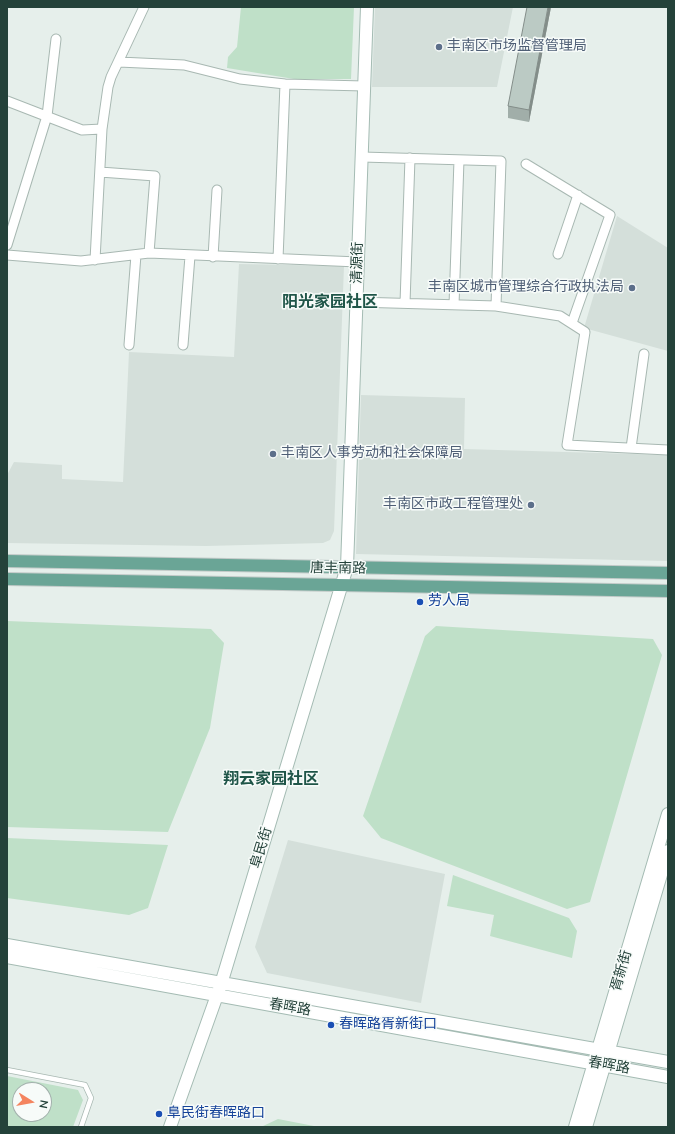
<!DOCTYPE html>
<html>
<head>
<meta charset="utf-8">
<style>
	body { margin:0 }
	#map { position:relative; width:675px; height:1134px; overflow:hidden; background:#e6efeb; font-family:"Nunito Sans",sans-serif }
	canvas { display:block }
	.frame { position:absolute; inset:0; border:8px solid #24423a; pointer-events:none }
	.north { position:absolute; left:12px; top:1082px; width:40px; height:40px; box-sizing:border-box; background:#f7fbf9; border:1px solid #a3b1ad; border-radius:50%; rotate:101deg; font-size:11px; font-weight:700; line-height:16px; text-align:center; color:#24423a }
	.north::after { content:''; display:block; margin:auto; width:14px; height:18px; background:#f4845f; clip-path:polygon(50% 0,100% 100%,50% 72%,0 100%) }
</style>
</head>
<body>
<div id="map">
<canvas width="675" height="1134"></canvas>
<div class="frame"></div>
<div class="north">N</div>
</div>
<script>
const g = document.querySelector('canvas').getContext('2d');
g.lineJoin = 'round';
function fill(path, color) {
  g.fillStyle = color;
  g.fill(path, 'evenodd');
}
function toPath(rows) {
  const path = new Path2D();
  for (const r of rows) {
    path.moveTo(r[0], r[1]);
    for (let i = 2; i < r.length; i += 2) path.lineTo(r[i], r[i + 1]);
  }
  return path;
}
function strokePath(path, color, width, dash) {
  g.strokeStyle = color;
  g.lineWidth = width;
  g.lineCap = dash ? 'butt' : 'round';
  g.setLineDash(dash || []);
  g.stroke(path);
}
function write(font, color, halo, rows, align = 'center') {
  g.font = font + ' "Nunito Sans","Noto Sans SC",sans-serif';
  g.lineWidth = 3;
  g.setLineDash([]);
  g.textBaseline = 'middle';
  g.strokeStyle = halo;
  g.fillStyle = color;
  for (const [text, x, y, turn = 0] of rows) {
    g.save();
    g.translate(x, y);
    g.rotate((+turn || 0) * Math.PI / 180);
    g.textAlign = isNaN(turn) ? turn : align;
    if (halo) g.strokeText(text, 0, 0);
    g.fillText(text, 0, 0);
    g.restore();
  }
}
const built = toPath([
	[375,7,513,7,497,87,372,87],
	[617,216,668,248,668,351,584,328],
	[239,264,344,266,334,531,330,540,323,543,206,546,7,543,7,475,14,462,62,465,62,479,123,482,129,352,234,357],
	[361,395,465,398,464,449,668,455,668,561,356,554],
	[288,840,445,874,421,1003,267,973,255,947]
]);
const green = toPath([
	[241,7,354,7,351,79,294,79,227,68,228,57,237,47],
	[7,621,211,629,224,643,210,728,168,832,7,827],
	[436,626,653,639,662,655,590,902,567,909,381,838,363,816,425,636],
	[7,838,168,845,148,908,129,915,7,898],
	[453,875,569,918,577,931,572,958,490,936,494,915,447,906],
	[7,1076,78,1090,83,1100,73,1127,7,1127],
	[20,1090,44,1090,44,1114,20,1114],
	[278,1119,319,1127,261,1127]
]);
const lane = toPath([
	[7,1070,85,1085,91,1098,81,1127]
]);
const street = toPath([
	[119,62,184,65,240,79,285,84,364,86],
	[7,101,82,130,102,129],
	[526,164,610,215,572,323],
	[100,172,155,176,149,253],
	[7,245,47,116,56,39],
	[558,254,578,195],
	[7,255,81,261,149,253,358,262],
	[213,257,217,190],
	[278,259,285,84],
	[95,260,102,129,108,87,111,77,144,7],
	[356,302,496,306,501,161,362,157],
	[405,303,410,158],
	[454,305,459,160],
	[496,306,560,316,585,332,567,445,668,450],
	[129,345,136,255],
	[183,345,190,256],
	[631,448,644,354]
]);
const secondary = toPath([
	[7,945,668,1062],
	[7,957,668,1077],
	[170,1127,221,984,347,567,367,7],
	[575,1127,668,814],
	[586,1127,668,851]
]);
const primary = toPath([
	[7,561,668,573],
	[7,579,668,591]
]);
const wall = toPath([
	[551,7,529,122,508,118,508,106]
]);
const shadedWall = toPath([
	[548,7,551,7,529,122,529,110]
]);
const building = toPath([
	[527,7,548,7,529,110,508,106,527,7]
]);
const markers = [
	[439,47,4,"#5c6f8a"],
	[632,288,4,"#5c6f8a"],
	[273,454,4,"#5c6f8a"],
	[531,505,4,"#5c6f8a"],
	[420,602,4,"#1a4fb4"],
	[331,1025,4,"#1a4fb4"],
	[159,1114,4,"#1a4fb4"]
];
const serviceNames = [
	["丰南区市场监督管理局",447,47],
	["丰南区城市管理综合行政执法局",624,288,"right"],
	["丰南区人事劳动和社会保障局",281,454],
	["丰南区市政工程管理处",523,505,"right"]
];
const streetNames = [
	["清源街",358,263,-88],
	["唐丰南路",338,569,1],
	["阜民街",262,848,-73],
	["胥新街",622,971,-74],
	["春晖路",290,1008,10],
	["春晖路",609,1066,10]
];
const transitNames = [
	["劳人局",428,602],
	["春晖路胥新街口",339,1025],
	["阜民街春晖路口",167,1114]
];
const quarterNames = [
	["阳光家园社区",330,303],
	["翔云家园社区",271,780]
];
fill(built, '#d4dfda');
fill(green, '#bfe0c8');
strokePath(lane, '#a8b8b2', 6);
strokePath(street, '#a8b8b2', 11);
strokePath(secondary, '#a4bbb3', 14);
strokePath(primary, '#c2cac8', 14);
strokePath(lane, '#fff', 4.5);
strokePath(street, '#fff', 9);
strokePath(secondary, '#fff', 12);
strokePath(primary, '#6aa596', 12);
fill(wall, '#a1aea9');
fill(shadedWall, '#838d89');
fill(building, '#bbcac4');
strokePath(building, '#838d89', 1);
for (const [x, y, r, color] of markers) {
  const dot = new Path2D();
  dot.arc(x, y, r, 0, 2 * Math.PI);
  g.fillStyle = color;
  g.fill(dot);
  strokePath(dot, '#f7fbf9', 1.5);
}
write('14px', '#4e5e75', '#f7fbf9', serviceNames, 'left');
write('14px', '#24423a', '#f7fbf9', streetNames);
write('14px', '#164399', '#f7fbf9', transitNames, 'left');
write('bold 16px', '#1f5548', '#f7fbf9', quarterNames);
</script>
</body>
</html>
